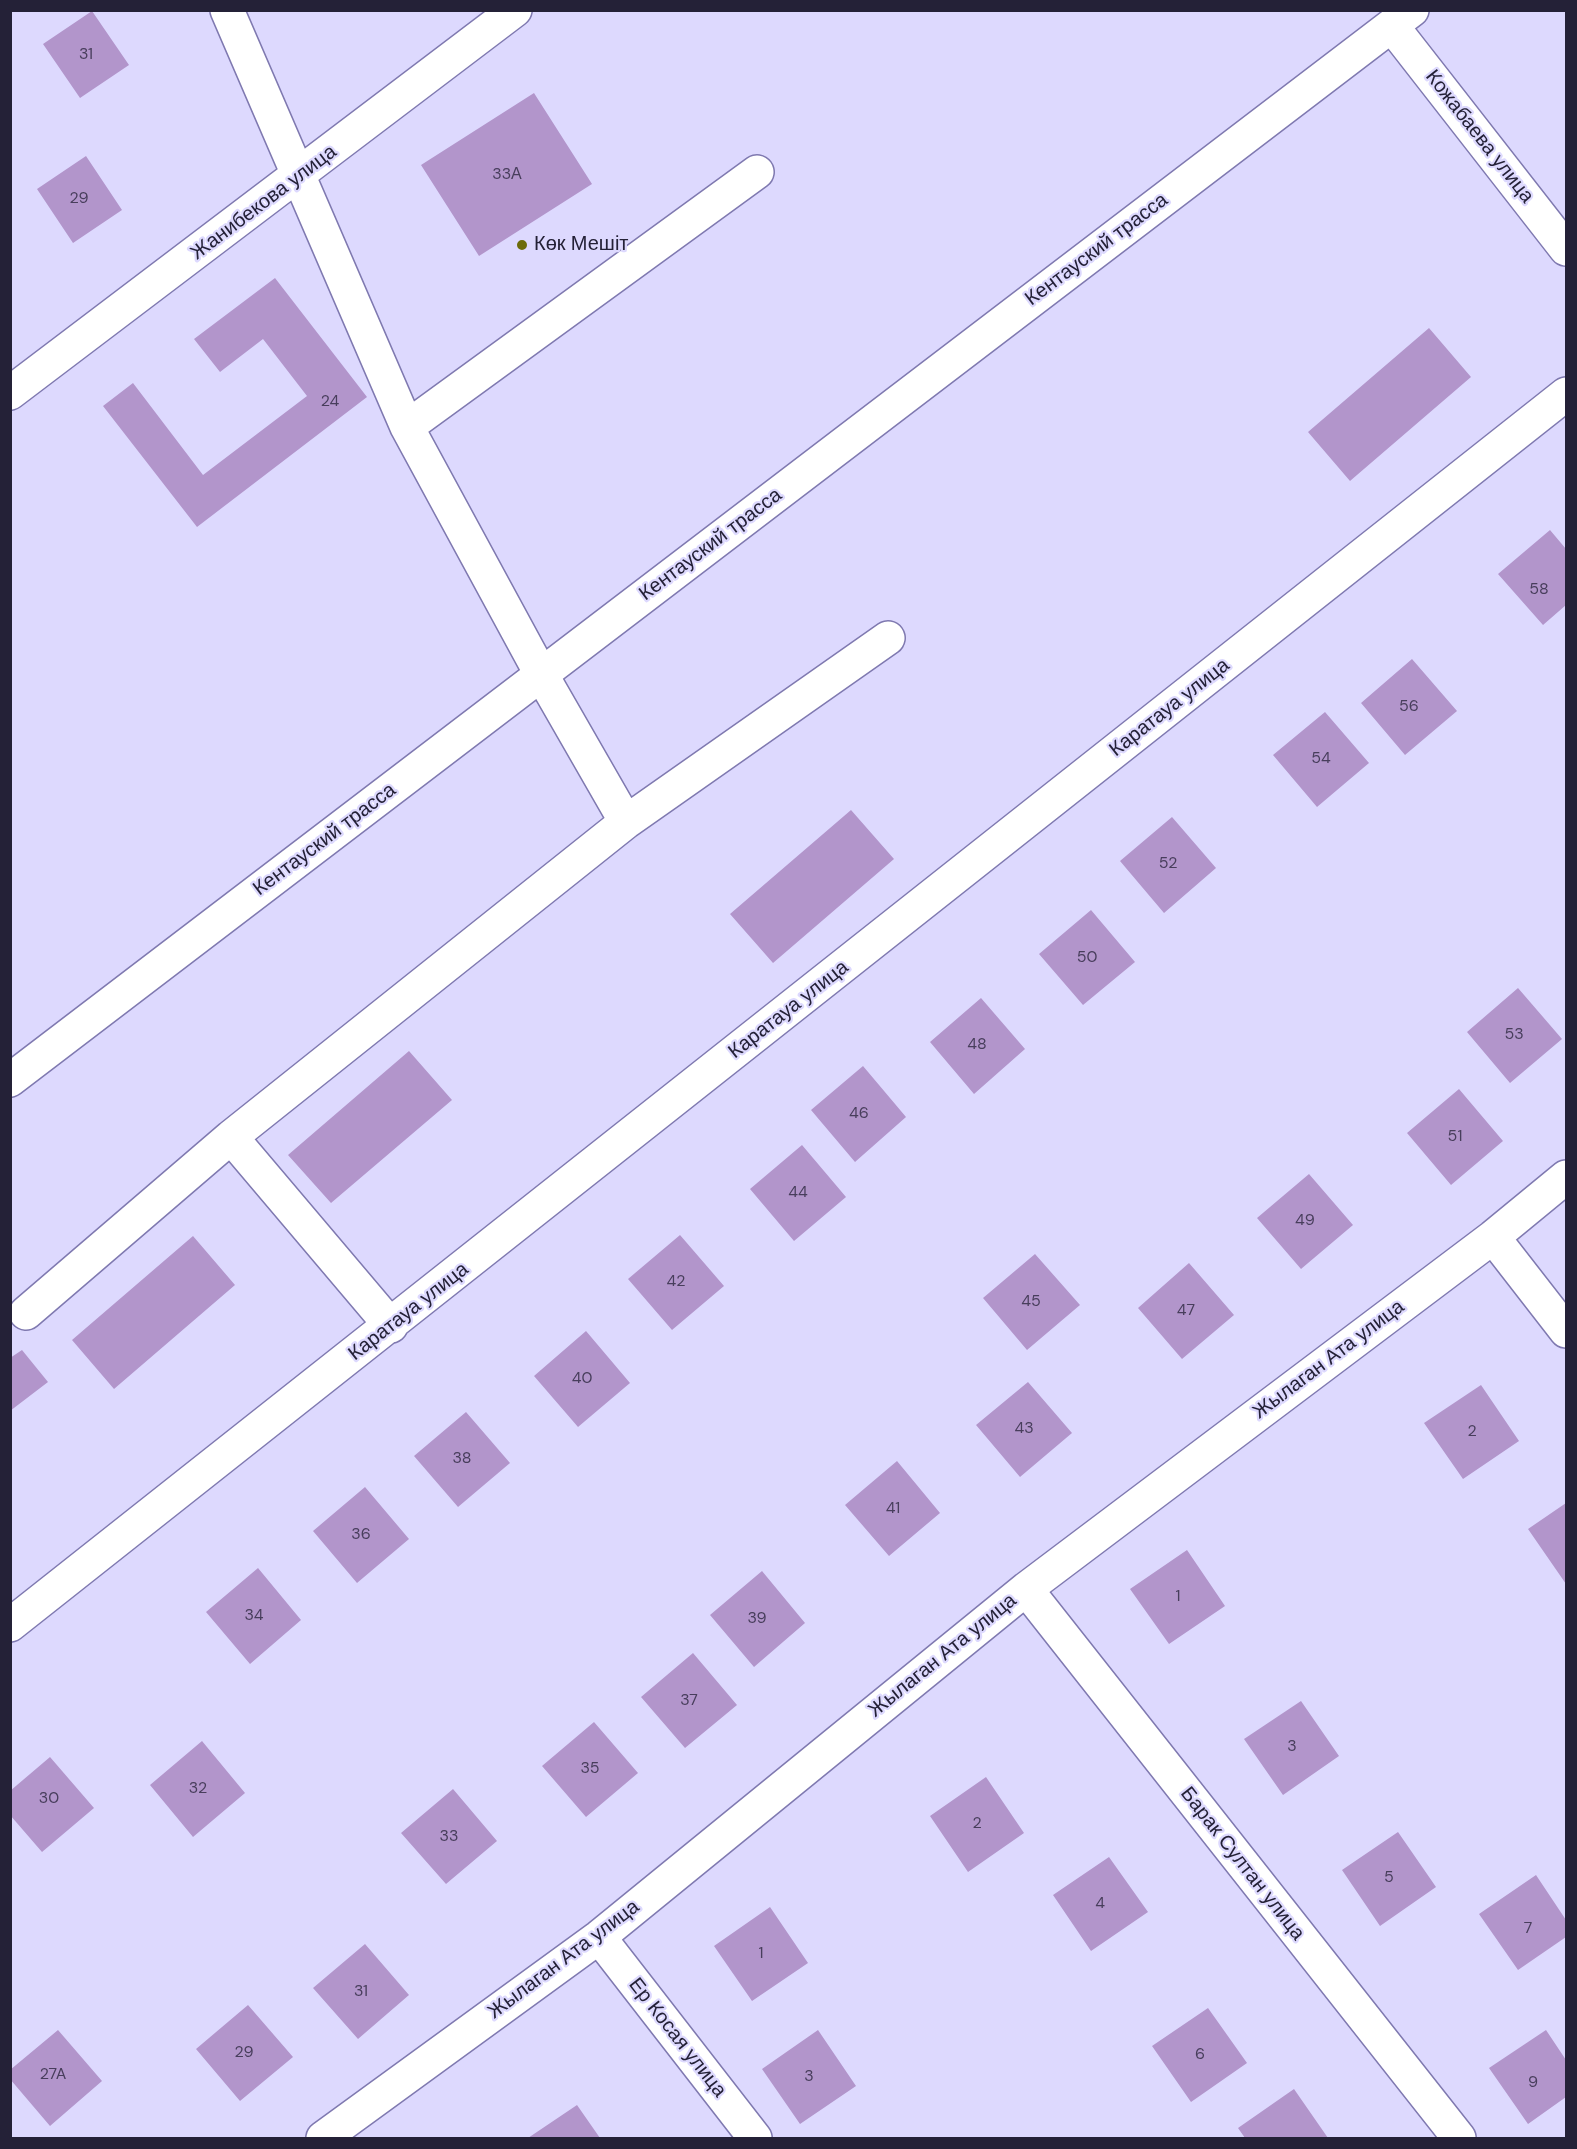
<!DOCTYPE html>
<html>
<head>
<meta charset="utf-8">
<style>
	body { margin:0 }
	#map { position:relative; width:1577px; height:2149px; overflow:hidden; background:#ddd9fe; font-family:"DM Sans",sans-serif }
	canvas { display:block }
	.frame { position:absolute; inset:0; border:12px solid #242137; pointer-events:none }
</style>
</head>
<body>
<div id="map">
<canvas width="1577" height="2149"></canvas>
<div class="frame"></div>
</div>
<script>
const g = document.querySelector('canvas').getContext('2d');
g.lineJoin = 'round';
function fill(path, color) {
  g.fillStyle = color;
  g.fill(path, 'evenodd');
}
function toPath(rows) {
  const path = new Path2D();
  for (const r of rows) {
    path.moveTo(r[0], r[1]);
    for (let i = 2; i < r.length; i += 2) path.lineTo(r[i], r[i + 1]);
  }
  return path;
}
function strokePath(path, color, width, dash) {
  g.strokeStyle = color;
  g.lineWidth = width;
  g.lineCap = dash ? 'butt' : 'round';
  g.setLineDash(dash || []);
  g.stroke(path);
}
function write(font, color, halo, rows, align = 'center') {
  g.font = font + ' "DM Sans",sans-serif';
  g.lineWidth = 4.5;
  g.setLineDash([]);
  g.textBaseline = 'middle';
  g.strokeStyle = halo;
  g.fillStyle = color;
  for (const [text, x, y, turn = 0] of rows) {
    g.save();
    g.translate(x, y);
    g.rotate((+turn || 0) * Math.PI / 180);
    g.textAlign = isNaN(turn) ? turn : align;
    if (halo) g.strokeText(text, 0, 0);
    g.fillText(text, 0, 0);
    g.restore();
  }
}
const building = toPath([
	[92,11,129,65,80,98,43,44],
	[534,93,592,184,479,256,421,165],
	[86,156,122,210,73,243,37,189],
	[275,278,367,397,197,527,103,406,133,383,203,475,307,396,263,339,220,372,194,339],
	[1429,328,1471,377,1350,481,1308,432],
	[1550,530,1566,549,1566,605,1543,625,1498,574],
	[1412,659,1457,711,1405,755,1361,703],
	[1325,712,1369,763,1317,807,1273,755],
	[851,810,894,859,773,963,730,914],
	[1172,817,1216,868,1164,913,1120,861],
	[1091,910,1135,962,1083,1005,1039,954],
	[1518,988,1562,1039,1510,1083,1467,1032],
	[981,998,1025,1049,974,1094,930,1042],
	[409,1051,452,1100,331,1203,288,1155],
	[863,1066,906,1117,855,1162,811,1110],
	[1459,1089,1503,1141,1451,1185,1407,1133],
	[802,1145,846,1197,794,1241,750,1189],
	[1309,1174,1353,1225,1301,1269,1257,1218],
	[680,1235,724,1286,672,1330,628,1279],
	[193,1236,235,1285,114,1389,72,1340],
	[1035,1254,1080,1305,1027,1350,983,1298],
	[1189,1263,1234,1315,1182,1359,1138,1308],
	[586,1331,630,1383,578,1427,534,1376],
	[22,1350,48,1382,10,1411,10,1358],
	[1028,1382,1072,1433,1020,1477,976,1425],
	[1481,1385,1519,1441,1463,1479,1424,1423],
	[466,1412,510,1463,458,1507,414,1456],
	[897,1461,940,1513,889,1556,845,1505],
	[365,1487,409,1539,357,1583,313,1531],
	[1566,1503,1566,1584,1528,1529],
	[1187,1550,1225,1606,1169,1644,1130,1589],
	[258,1568,301,1620,250,1664,206,1612],
	[762,1571,805,1623,754,1667,710,1615],
	[693,1653,737,1705,685,1748,641,1697],
	[1301,1701,1339,1756,1283,1795,1244,1739],
	[594,1722,638,1773,586,1817,542,1766],
	[202,1741,245,1793,193,1837,150,1785],
	[50,1757,94,1808,42,1852,10,1815,10,1791],
	[986,1777,1024,1833,968,1872,930,1816],
	[453,1789,497,1841,446,1884,401,1833],
	[1398,1832,1436,1887,1380,1926,1342,1870],
	[1109,1857,1148,1912,1091,1951,1053,1895],
	[1536,1875,1566,1920,1566,1937,1518,1970,1479,1914],
	[770,1907,808,1963,752,2001,714,1946],
	[365,1944,409,1995,358,2039,313,1988],
	[248,2005,293,2057,240,2101,196,2049],
	[1208,2008,1247,2063,1191,2102,1152,2046],
	[58,2030,102,2081,50,2126,10,2079,10,2070],
	[818,2030,856,2086,800,2124,762,2069],
	[1546,2030,1566,2060,1566,2097,1528,2124,1489,2068],
	[1294,2089,1328,2138,1245,2138,1238,2128],
	[577,2105,600,2138,528,2138]
]);
const minor = toPath([
	[227,10,407,427,541,674,626,822],
	[1392,26,1566,249],
	[10,393,515,10],
	[407,427,757,172],
	[231,1137,391,1326],
	[1493,1237,1566,1331],
	[26,1313,231,1137,626,822,888,638],
	[1026,1589,1459,2138],
	[10,1625,1566,394],
	[599,1937,755,2138],
	[323,2138,599,1937,1026,1589,1493,1237,1566,1177]
]);
const major = toPath([
	[10,1080,1412,10]
]);
const markers = [
	[522,245,6,"#6c6b0a"]
];
const numberNames = [
	["31",86,55],
	["33А",507,175],
	["29",79,199],
	["24",330,402],
	["58",1539,590],
	["56",1409,707],
	["54",1321,759],
	["52",1168,864],
	["50",1087,958],
	["53",1514,1035],
	["48",977,1045],
	["46",859,1114],
	["51",1455,1137],
	["44",798,1193],
	["49",1305,1221],
	["42",676,1282],
	["45",1031,1302],
	["47",1186,1311],
	["40",582,1379],
	["43",1024,1429],
	["2",1472,1432],
	["38",462,1459],
	["41",893,1509],
	["36",361,1535],
	["1",1178,1597],
	["34",254,1616],
	["39",757,1619],
	["37",689,1701],
	["3",1292,1747],
	["35",590,1769],
	["32",198,1789],
	["30",49,1799],
	["2",977,1824],
	["33",449,1837],
	["5",1389,1878],
	["4",1100,1904],
	["7",1528,1929],
	["1",761,1954],
	["31",361,1992],
	["29",244,2053],
	["6",1200,2055],
	["27A",53,2075],
	["3",809,2077],
	["9",1533,2083]
];
const streetNames = [
	["Кожабаева улица",1479,137,52],
	["Жанибекова улица",264,203,-37],
	["Кентауский трасса",1097,250,-37],
	["Кентауский трасса",711,545,-37],
	["Каратауа улица",1170,708,-38],
	["Кентауский трасса",325,840,-37],
	["Каратауа улица",789,1010,-38],
	["Каратауа улица",409,1312,-38],
	["Жылаган Ата улица",1329,1360,-37],
	["Жылаган Ата улица",943,1656,-39],
	["Барак Султан улица",1242,1864,52],
	["Жылаган Ата улица",564,1960,-37],
	["Ер Косая улица",677,2038,52]
];
const poiNames = [
	["Көк Мешіт",534,245]
];
fill(building, '#b295cb');
strokePath(minor, '#7f79b0', 36);
strokePath(major, '#7f79b0', 36);
strokePath(minor, '#fff', 33);
strokePath(major, '#fff', 33);
for (const [x, y, r, color] of markers) {
  const dot = new Path2D();
  dot.arc(x, y, r, 0, 2 * Math.PI);
  g.fillStyle = color;
  g.fill(dot);
  strokePath(dot, '#ddd9fe', 2);
}
write('16px', '#483e5c', null, numberNames);
write('20px', '#242137', '#ddd9fe', streetNames);
write('20px', '#242137', '#ddd9fe', poiNames, 'left');
</script>
</body>
</html>
